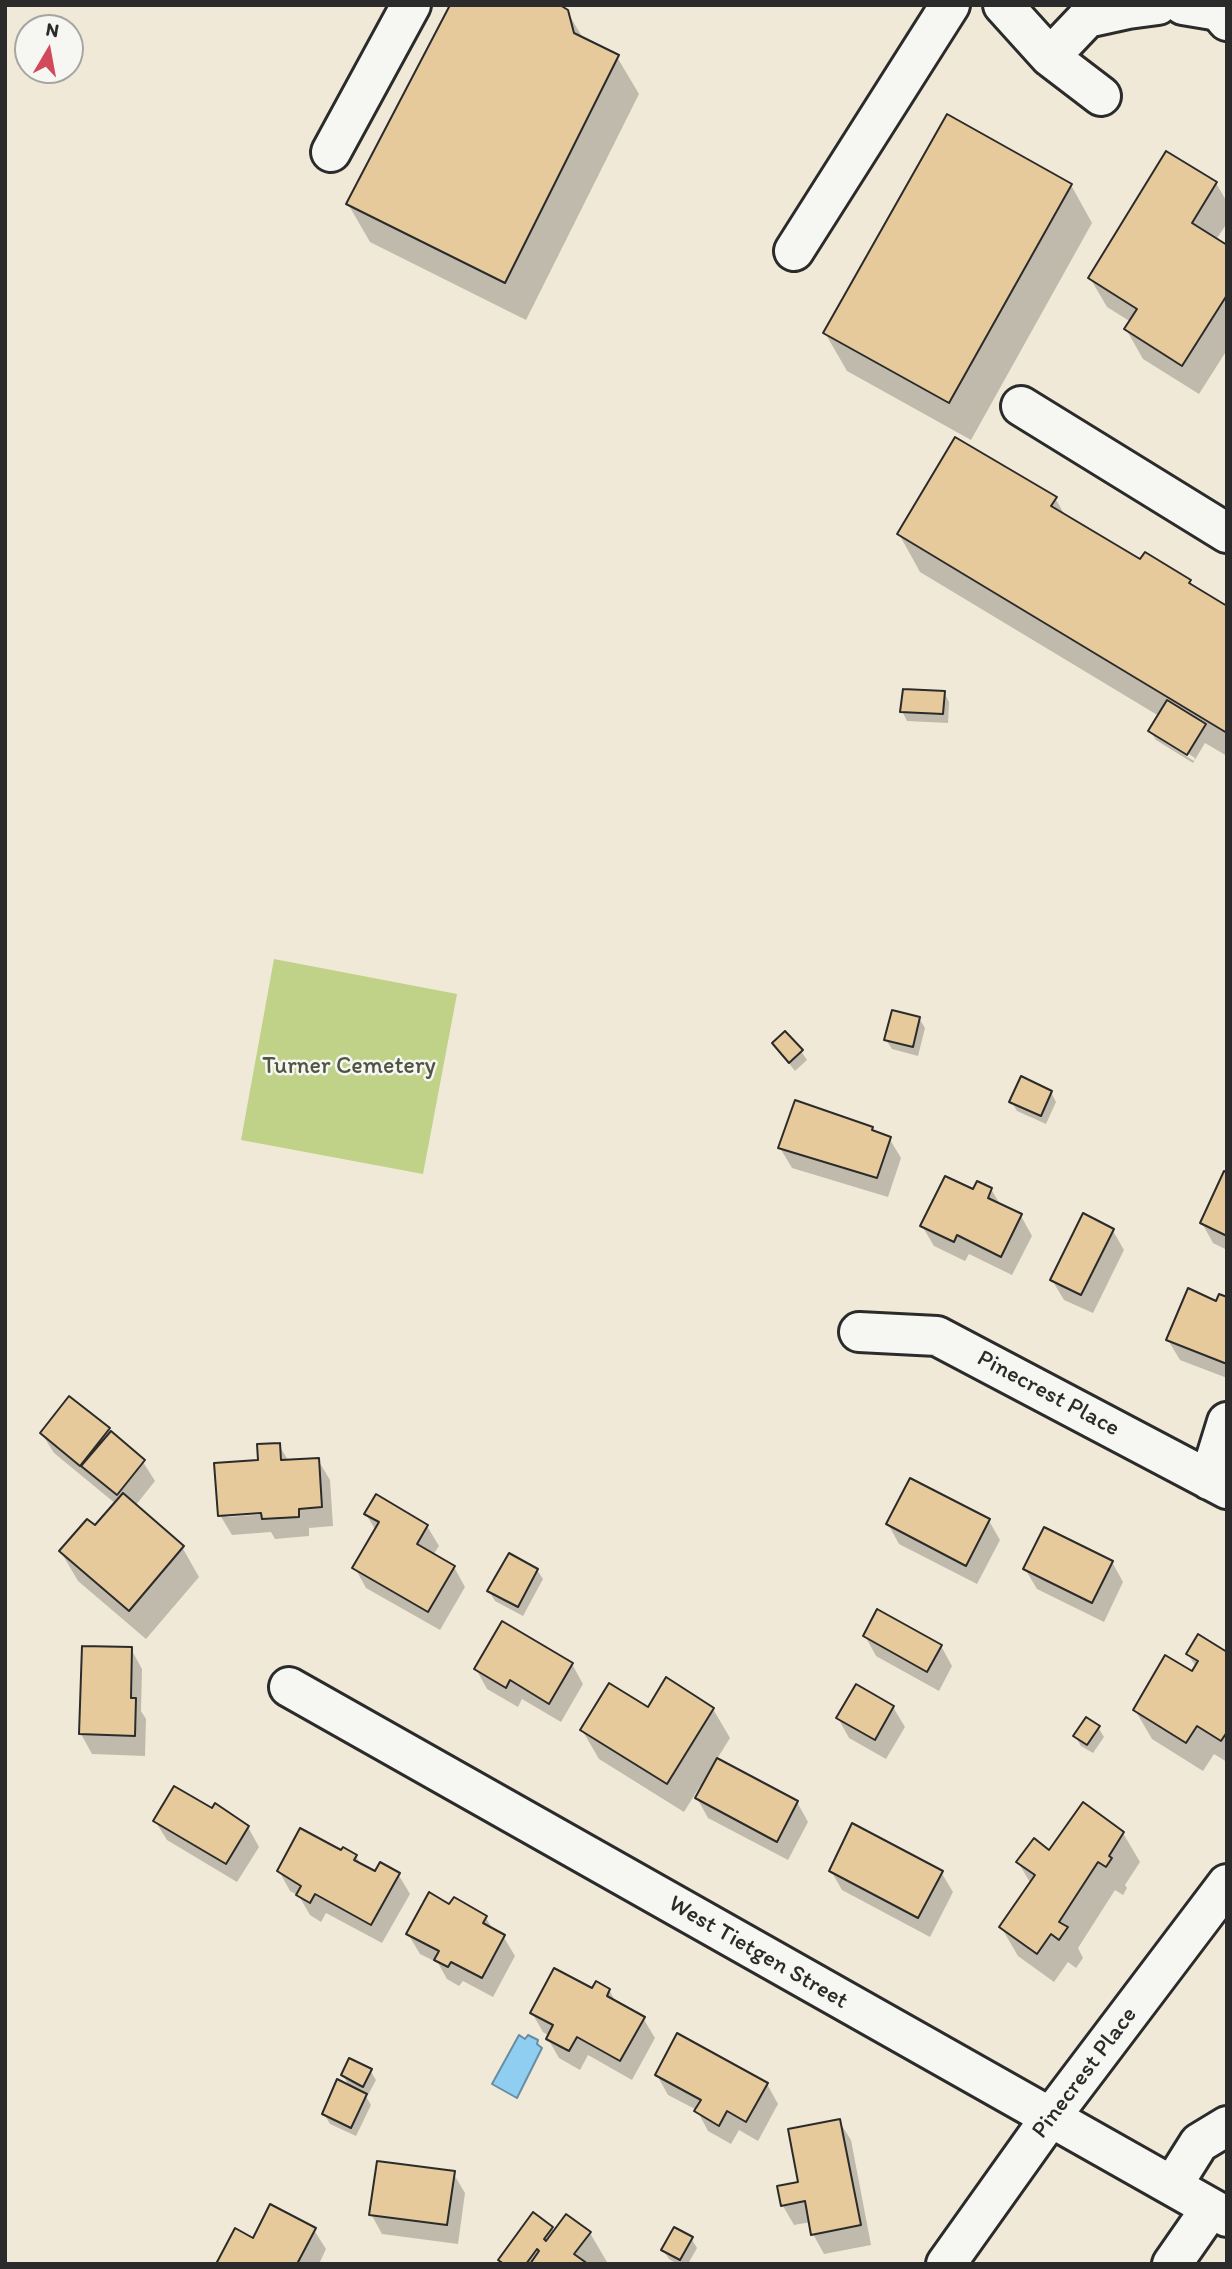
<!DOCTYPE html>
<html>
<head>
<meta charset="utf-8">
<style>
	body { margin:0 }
	#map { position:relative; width:1232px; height:2269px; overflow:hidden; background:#f1e9d8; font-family:Itim,sans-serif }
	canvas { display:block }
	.frame { position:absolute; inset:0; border:7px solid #2b2b2b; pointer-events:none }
	.north { position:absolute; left:14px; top:14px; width:70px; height:70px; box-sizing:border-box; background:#f6f6f2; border:2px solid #a5a5a2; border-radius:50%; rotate:10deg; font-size:19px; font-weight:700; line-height:28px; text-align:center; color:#2b2b2b }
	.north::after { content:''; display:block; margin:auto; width:24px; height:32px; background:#d1495b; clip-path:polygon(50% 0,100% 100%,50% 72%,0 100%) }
</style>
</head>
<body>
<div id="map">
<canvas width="1232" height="2269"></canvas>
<div class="frame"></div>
<div class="north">N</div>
</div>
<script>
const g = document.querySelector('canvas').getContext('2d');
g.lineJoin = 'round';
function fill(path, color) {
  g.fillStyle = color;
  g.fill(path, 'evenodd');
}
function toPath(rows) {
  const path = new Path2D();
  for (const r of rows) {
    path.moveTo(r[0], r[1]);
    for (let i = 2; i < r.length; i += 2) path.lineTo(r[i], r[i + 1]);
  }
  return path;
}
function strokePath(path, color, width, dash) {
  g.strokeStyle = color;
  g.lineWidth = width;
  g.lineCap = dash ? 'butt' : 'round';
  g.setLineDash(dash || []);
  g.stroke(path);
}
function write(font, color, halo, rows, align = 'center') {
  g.font = font + ' Itim,sans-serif';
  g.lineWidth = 5;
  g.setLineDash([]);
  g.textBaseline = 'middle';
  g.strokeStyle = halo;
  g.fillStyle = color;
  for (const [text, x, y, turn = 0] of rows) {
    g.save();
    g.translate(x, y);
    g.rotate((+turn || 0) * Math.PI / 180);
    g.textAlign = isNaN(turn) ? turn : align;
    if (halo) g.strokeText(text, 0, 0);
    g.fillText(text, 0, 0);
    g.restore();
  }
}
const green = toPath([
	[274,959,457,994,423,1174,241,1140]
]);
const water = toPath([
	[519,2035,525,2039,528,2035,538,2040,537,2044,542,2048,517,2098,492,2084,519,2035]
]);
const shadow = toPath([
	[567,11,584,40,617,57,639,94,526,320,370,242,348,204],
	[1216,183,1227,202,1227,223,1216,240,1227,247,1227,350,1199,394,1143,359,1126,329,1131,322,1107,307,1090,278],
	[1071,185,1092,223,971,440,847,371,825,333],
	[1055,498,1066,517,1141,562,1190,581,1193,587,1227,608,1227,756,1205,743,1193,763,1156,740,1150,731,1159,716,920,572,899,534],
	[1156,733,1195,758,1194,761,1156,737],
	[944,692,949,702,948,723,907,721,902,711],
	[919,1018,925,1028,918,1056,892,1049,886,1040],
	[774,1044,801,1051,807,1060,795,1071],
	[1051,1092,1056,1102,1046,1124,1017,1111,1011,1101],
	[872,1128,875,1133,889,1138,901,1158,888,1197,792,1168,780,1148],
	[1227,1174,1227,1250,1213,1243,1202,1223],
	[991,1189,1001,1206,1021,1216,1032,1236,1012,1275,969,1254,965,1261,934,1246,922,1226,973,1192],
	[1113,1231,1124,1250,1093,1313,1064,1300,1052,1280],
	[1227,1299,1227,1378,1180,1360,1168,1340],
	[109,1429,143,1462,155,1481,135,1506,182,1547,199,1577,146,1639,78,1581,61,1552,95,1528,116,1504,54,1453,42,1434],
	[279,1445,289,1462,318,1460,330,1480,333,1526,309,1528,309,1536,275,1539,271,1532,232,1535,220,1515,260,1462],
	[270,1510,270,1514,227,1517,227,1513],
	[366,1514,427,1526,439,1546,433,1555,454,1567,465,1587,440,1630,366,1588,355,1568,376,1531],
	[989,1521,1000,1540,977,1584,899,1544,888,1524],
	[1112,1562,1123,1582,1104,1622,1037,1589,1025,1569],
	[537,1570,543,1579,523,1616,495,1601,489,1591],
	[865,1636,941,1646,952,1666,939,1691,876,1656],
	[131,1649,142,1669,141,1711,146,1719,145,1756,92,1754,81,1734],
	[1188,1654,1227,1654,1227,1762,1214,1754,1203,1771,1152,1739,1135,1710,1193,1673,1196,1667],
	[572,1664,583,1684,561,1722,522,1699,518,1707,487,1689,476,1669],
	[893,1707,905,1727,886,1759,849,1738,838,1718],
	[713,1709,730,1738,717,1759,797,1802,808,1822,788,1860,708,1818,697,1798,703,1787,700,1786,684,1812,599,1759,582,1730,649,1710],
	[1098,1727,1104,1737,1093,1753,1081,1746,1075,1736],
	[155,1821,248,1827,259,1847,237,1882,167,1840],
	[1123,1833,1140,1862,1125,1885,1127,1888,1123,1895,1115,1890,1078,1948,1083,1958,1076,1968,1068,1962,1054,1982,1018,1956,1001,1927,1031,1884,1018,1862],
	[356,1856,362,1867,375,1874,398,1874,410,1894,382,1943,326,1913,321,1922,310,1915,299,1896,290,1891,279,1871],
	[831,1871,941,1872,953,1892,930,1937,842,1890],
	[450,1906,486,1918,494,1931,503,1936,515,1956,493,1997,463,1981,459,1986,447,1979,438,1963,420,1954,408,1934],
	[592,1990,609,1990,617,2004,643,2018,655,2038,632,2080,588,2055,580,2070,559,2058,548,2039,549,2036,543,2032,532,2013],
	[370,2070,376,2080,368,2095,364,2093,371,2105,356,2136,330,2124,324,2114,350,2088,343,2075],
	[657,2075,767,2084,778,2104,758,2141,739,2130,731,2144,708,2131,697,2110,668,2095],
	[839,2121,851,2140,871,2245,824,2254,813,2234,811,2222,794,2225,783,2206,779,2187,800,2183],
	[453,2173,465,2193,458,2244,382,2234,371,2214],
	[552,2228,554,2232,590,2233,607,2262,503,2264,500,2260],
	[314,2230,326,2249,319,2264,218,2264,254,2240],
	[691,2238,697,2248,688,2264,677,2264,669,2259,663,2250]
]);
const building = toPath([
	[450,5,560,5,568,10,574,33,619,55,505,283,346,204,450,5],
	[947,114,1072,184,949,403,823,333,947,114],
	[1166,151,1217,182,1192,223,1227,245,1227,295,1182,366,1124,329,1137,309,1088,278,1166,151],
	[955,437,1057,497,1051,506,1140,559,1145,552,1191,580,1189,583,1227,606,1227,733,897,534,955,437],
	[903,689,945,691,943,714,900,712,903,689],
	[1167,700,1206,724,1187,755,1148,731,1167,700],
	[892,1010,920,1017,913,1047,884,1040,892,1010],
	[785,1031,803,1050,789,1063,772,1043,785,1031],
	[1021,1076,1052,1091,1041,1116,1009,1102,1021,1076],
	[795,1100,873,1127,872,1130,891,1137,877,1178,778,1148,795,1100],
	[1224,1171,1227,1172,1227,1236,1200,1223,1224,1171],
	[945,1176,973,1189,977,1181,992,1188,988,1198,1022,1214,1001,1257,957,1235,954,1242,920,1226,945,1176],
	[1083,1213,1114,1229,1081,1295,1050,1280,1083,1213],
	[1188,1288,1216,1301,1219,1294,1227,1297,1227,1364,1166,1340,1188,1288],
	[69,1396,110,1428,80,1466,40,1433,69,1396],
	[111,1431,145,1460,117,1495,81,1466,111,1431],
	[280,1443,281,1460,319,1458,322,1507,299,1509,299,1517,262,1519,261,1513,218,1516,214,1463,258,1460,257,1444,280,1443],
	[910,1478,990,1519,966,1566,886,1524,910,1478],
	[123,1493,184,1546,129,1611,59,1551,87,1519,95,1525,123,1493],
	[376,1494,428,1525,417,1544,455,1566,428,1612,352,1568,379,1522,364,1514,376,1494],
	[1044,1527,1113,1561,1092,1603,1023,1569,1044,1527],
	[509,1553,538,1569,518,1607,487,1591,509,1553],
	[877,1609,942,1645,927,1672,863,1636,877,1609],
	[502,1621,573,1663,549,1704,510,1680,506,1688,474,1669,502,1621],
	[1198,1634,1227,1652,1227,1732,1221,1741,1197,1726,1186,1743,1133,1710,1165,1655,1192,1671,1198,1661,1186,1654,1198,1634],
	[82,1646,132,1647,131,1698,136,1698,135,1736,79,1734,82,1646],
	[666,1677,714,1708,667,1784,580,1730,609,1683,648,1707,666,1677],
	[856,1684,894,1706,875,1740,836,1718,856,1684],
	[1086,1717,1100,1726,1087,1745,1073,1736,1086,1717],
	[717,1758,798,1801,777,1842,695,1798,717,1758],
	[174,1786,212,1808,215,1803,249,1826,226,1864,153,1821,174,1786],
	[1083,1802,1124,1832,1109,1856,1112,1858,1106,1867,1098,1862,1059,1922,1068,1927,1059,1940,1051,1934,1037,1954,999,1927,1035,1875,1016,1862,1034,1838,1049,1850,1083,1802],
	[852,1823,943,1871,918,1918,829,1871,852,1823],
	[300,1828,341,1850,343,1847,357,1855,354,1860,375,1871,380,1862,400,1873,371,1925,315,1894,310,1903,296,1895,301,1886,277,1871,300,1828],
	[429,1892,449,1904,454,1897,487,1916,483,1923,505,1935,482,1978,451,1962,448,1967,434,1960,439,1951,406,1934,429,1892],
	[554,1968,592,1988,596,1981,610,1989,607,1996,645,2017,620,2061,577,2037,569,2051,546,2039,553,2025,530,2013,554,1968],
	[677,2033,768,2083,746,2122,727,2111,719,2126,694,2111,701,2100,655,2075,677,2033],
	[349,2058,372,2069,363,2087,341,2075,349,2058],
	[337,2079,367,2094,351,2128,322,2114,337,2079],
	[840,2119,861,2225,811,2235,805,2201,781,2206,777,2186,798,2182,788,2129,840,2119],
	[377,2161,455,2171,447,2225,369,2215,377,2161],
	[270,2204,316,2228,297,2264,216,2264,235,2228,253,2238,270,2204],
	[533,2212,553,2227,544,2239,546,2241,566,2214,591,2232,574,2254,588,2264,530,2264,539,2251,537,2249,526,2264,504,2264,498,2260,533,2212],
	[674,2227,693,2237,680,2260,661,2250,674,2227]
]);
const minor = toPath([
	[1003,5,1050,57,1087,18,1093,5],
	[1183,5,1219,11],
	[1087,18,1128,9,1158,5],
	[1050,57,1101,96],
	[331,152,411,5],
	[794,251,950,5],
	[1021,406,1227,533],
	[859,1332,937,1336,1227,1489],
	[1209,1480,1227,1422],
	[289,1687,1227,2217],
	[1172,2186,1199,2143,1227,2126],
	[946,2264,1050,2118,1227,1884],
	[1172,2264,1211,2208]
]);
const major = toPath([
	[1214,5,1227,21]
]);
const parkNames = [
	["Turner Cemetery",349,1067]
];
const streetNames = [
	["Pinecrest Place",1048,1394,28],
	["West Tietgen Street",758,1953,30],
	["Pinecrest Place",1085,2073,-53]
];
fill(green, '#bfd288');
fill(water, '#90cef1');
strokePath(water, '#688da2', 2);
fill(shadow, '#0003');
fill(building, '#e6ca9b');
strokePath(building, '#2b2b2b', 2);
strokePath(minor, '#2b2b2b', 44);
strokePath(major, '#2b2b2b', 44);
strokePath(minor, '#f6f6f2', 38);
strokePath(major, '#f6f6f2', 38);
write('24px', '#505542', '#f6f6f2', parkNames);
write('24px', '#2b2b2b', '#f6f6f2', streetNames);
</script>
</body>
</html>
